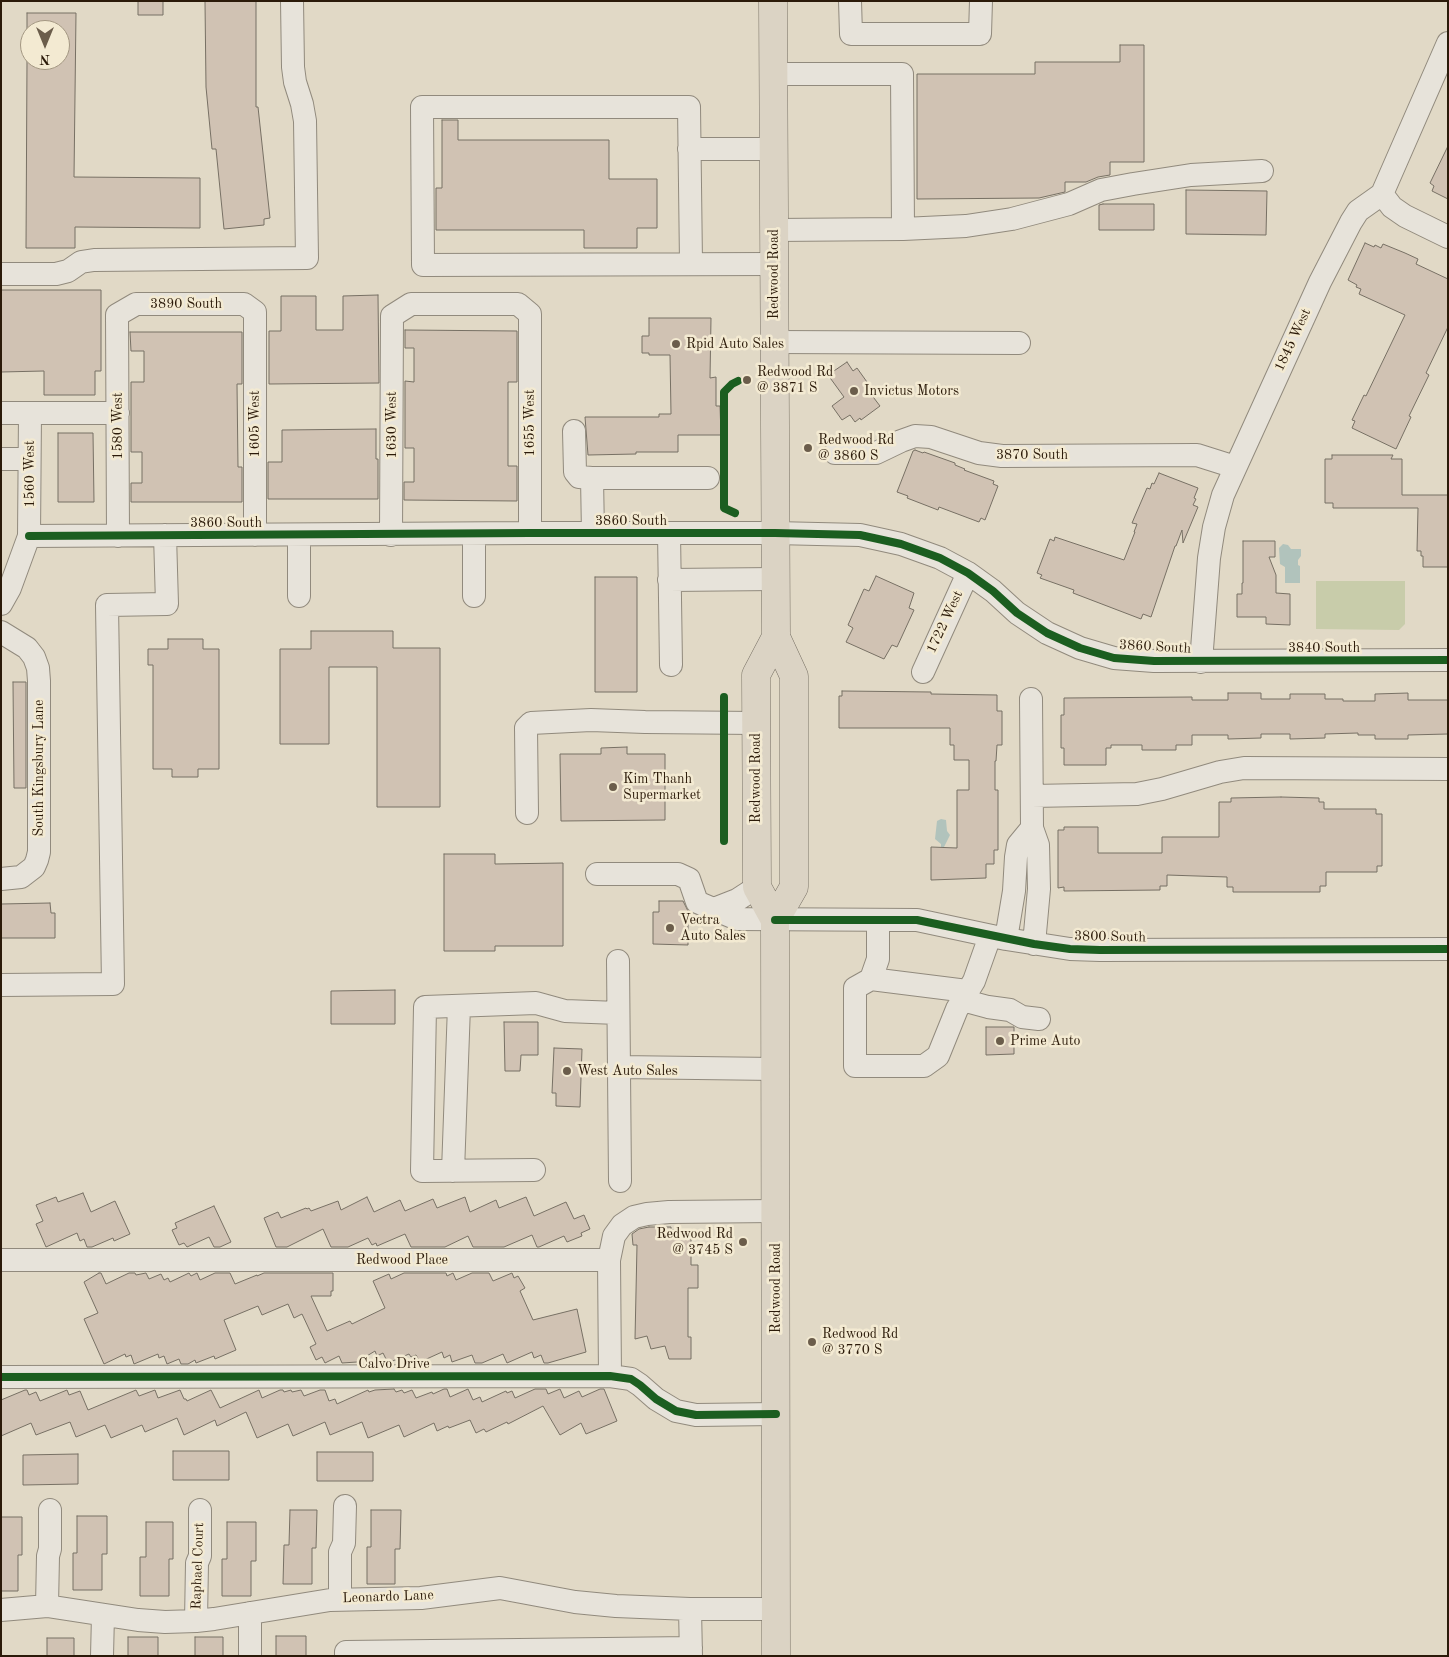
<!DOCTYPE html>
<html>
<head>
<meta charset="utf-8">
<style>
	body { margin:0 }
	#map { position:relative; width:1449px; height:1657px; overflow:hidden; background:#e1d9c6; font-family:"Old Standard TT",serif }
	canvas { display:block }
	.frame { position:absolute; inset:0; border:2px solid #2b1a09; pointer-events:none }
	.north { position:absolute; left:20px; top:20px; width:50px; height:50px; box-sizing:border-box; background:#f3ead2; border:1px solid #a39782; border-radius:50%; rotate:180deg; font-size:14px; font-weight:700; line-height:20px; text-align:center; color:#2b1a09 }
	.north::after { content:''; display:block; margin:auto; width:18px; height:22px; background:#6b5d4b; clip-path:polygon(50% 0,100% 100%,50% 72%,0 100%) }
</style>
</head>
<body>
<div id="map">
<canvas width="1449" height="1657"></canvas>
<div class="frame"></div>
<div class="north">N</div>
</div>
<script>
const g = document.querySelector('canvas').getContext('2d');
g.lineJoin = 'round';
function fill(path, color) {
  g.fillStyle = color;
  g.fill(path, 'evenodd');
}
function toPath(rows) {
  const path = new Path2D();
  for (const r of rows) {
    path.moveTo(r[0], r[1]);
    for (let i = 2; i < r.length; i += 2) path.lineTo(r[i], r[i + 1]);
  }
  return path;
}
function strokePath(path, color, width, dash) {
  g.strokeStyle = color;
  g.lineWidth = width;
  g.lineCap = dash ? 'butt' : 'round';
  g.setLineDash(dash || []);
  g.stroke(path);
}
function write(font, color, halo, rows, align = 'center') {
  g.font = font + ' "Old Standard TT",serif';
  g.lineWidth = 5;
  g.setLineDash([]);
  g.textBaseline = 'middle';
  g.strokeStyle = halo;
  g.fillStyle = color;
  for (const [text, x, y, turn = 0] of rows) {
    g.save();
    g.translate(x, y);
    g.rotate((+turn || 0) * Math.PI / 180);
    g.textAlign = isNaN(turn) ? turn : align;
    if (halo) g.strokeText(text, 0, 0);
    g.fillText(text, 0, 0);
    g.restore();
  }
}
const green = toPath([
	[1316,581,1405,581,1405,624,1399,630,1316,629]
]);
const water = toPath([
	[1283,544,1288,545,1291,549,1301,549,1301,556,1298,560,1298,565,1300,566,1300,583,1285,583,1285,567,1280,564,1279,548],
	[941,819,946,820,947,831,950,835,944,847,941,847,941,844,935,839,937,821]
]);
const building = toPath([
	[138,1,163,1,163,15,138,15,138,1],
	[205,1,256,1,256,107,258,107,270,218,264,219,264,225,224,229,216,149,212,149,206,87,205,1],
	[27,13,76,13,74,177,200,178,200,228,75,227,75,248,26,248,27,60,60,60,60,30,27,30,27,13],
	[1120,45,1144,45,1144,162,1110,162,1110,175,1098,177,1086,182,1065,182,1065,192,1039,198,917,199,917,74,1035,74,1035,62,1120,62,1120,45],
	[442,120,458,120,458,140,609,140,609,179,657,179,657,228,637,228,637,248,584,248,584,230,436,230,436,188,442,188,442,120],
	[1448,146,1448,199,1432,191,1434,186,1430,183,1448,146],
	[1186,190,1267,191,1266,235,1186,234,1186,190],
	[1103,204,1154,204,1154,230,1099,230,1099,205,1103,204],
	[1365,243,1374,247,1375,245,1381,248,1383,244,1405,253,1418,259,1416,264,1448,279,1448,327,1426,373,1429,375,1409,416,1411,417,1396,449,1352,428,1355,421,1352,420,1364,395,1366,396,1405,315,1359,294,1361,289,1356,287,1357,285,1348,280,1365,243],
	[1,290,101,290,101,371,95,371,95,395,44,395,44,371,1,372,1,290],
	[378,295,379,383,269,384,269,331,281,331,281,296,316,296,316,330,343,330,343,296,378,295],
	[649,318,711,318,710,378,716,377,716,406,720,406,721,435,678,435,678,452,636,452,636,454,588,455,585,417,659,417,659,414,671,414,670,355,649,355,649,353,642,353,642,336,649,336,649,318],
	[405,330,517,331,517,382,508,382,508,466,517,466,517,501,404,500,404,482,414,482,414,448,405,448,405,381,414,382,414,348,405,348,405,330],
	[130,332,242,332,242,384,237,384,238,467,242,467,242,502,131,502,131,483,142,483,142,452,131,452,131,382,144,382,144,351,131,351,130,332],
	[847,362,853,371,857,368,867,382,864,385,880,406,861,420,860,418,855,422,850,415,842,420,832,406,844,397,828,375,847,362],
	[376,429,376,459,378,459,378,499,268,499,268,462,282,462,282,430,376,429],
	[58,433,93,433,94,502,58,502,58,433],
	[915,450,923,453,924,452,955,463,955,465,965,469,964,470,994,481,993,484,998,486,985,520,981,518,979,522,939,507,938,510,907,498,908,496,897,492,913,451,915,450],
	[1332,455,1393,455,1391,459,1402,459,1402,495,1448,495,1448,567,1423,567,1423,556,1421,556,1421,551,1417,551,1418,508,1333,508,1333,503,1325,503,1325,459,1332,459,1332,455],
	[1159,473,1198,488,1194,498,1196,499,1193,505,1198,507,1183,543,1182,530,1176,546,1175,546,1151,617,1143,614,1141,619,1073,593,1074,590,1040,578,1042,575,1037,573,1050,539,1054,541,1055,537,1124,560,1135,532,1134,532,1137,524,1132,523,1147,488,1150,489,1152,483,1154,484,1159,473],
	[1243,541,1275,541,1275,557,1269,557,1276,575,1276,593,1290,594,1290,625,1266,624,1266,617,1237,617,1237,594,1242,594,1242,583,1243,583,1243,541],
	[876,576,914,593,909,608,914,610,897,647,892,645,884,659,846,642,853,628,848,625,864,589,869,591,876,576],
	[595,577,637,577,637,692,595,692,595,577],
	[311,631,393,631,393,648,440,648,440,807,377,807,377,667,329,667,329,744,280,744,280,649,311,649,311,631],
	[168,639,203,639,203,649,219,649,219,769,198,769,198,777,172,777,172,769,153,769,153,665,148,665,148,649,168,649,168,639],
	[13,682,26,682,26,788,14,788,13,682],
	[842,691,931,692,931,694,997,695,997,711,1002,711,1002,745,997,745,996,761,995,761,995,790,998,790,998,850,994,850,994,864,986,864,986,878,931,880,931,847,957,848,957,790,969,790,969,760,954,760,954,745,950,745,950,728,839,728,839,696,842,696,842,691],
	[1228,693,1261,693,1261,699,1290,699,1290,694,1325,694,1325,699,1343,699,1343,701,1375,701,1375,694,1408,693,1408,700,1448,700,1448,734,1408,735,1408,739,1375,739,1375,735,1358,735,1358,733,1325,734,1325,738,1290,739,1290,734,1261,734,1261,738,1228,739,1228,735,1192,735,1192,745,1176,745,1176,750,1142,750,1142,745,1111,745,1111,748,1106,748,1106,765,1064,765,1064,748,1061,748,1061,715,1064,715,1064,698,1192,697,1192,700,1228,700,1228,693],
	[627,747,627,754,665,754,665,820,561,821,560,754,601,754,601,748,627,747],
	[1281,797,1319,798,1319,802,1324,802,1324,809,1376,809,1376,814,1382,814,1382,866,1377,866,1377,872,1326,872,1326,886,1320,886,1320,892,1233,892,1233,887,1227,887,1227,877,1167,875,1167,886,1160,886,1160,890,1064,891,1064,887,1058,888,1058,830,1064,830,1064,827,1098,827,1098,853,1162,853,1162,837,1219,837,1219,802,1231,802,1231,798,1281,797],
	[444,854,495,854,495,864,563,863,563,946,495,946,495,951,444,951,444,854],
	[659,901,683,901,688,911,688,945,653,944,653,912,659,912,659,901],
	[50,903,51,913,55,913,55,938,1,938,1,904,50,903],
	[395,990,395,1024,331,1024,331,991,395,990],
	[504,1022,538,1022,538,1055,521,1055,520,1071,505,1071,504,1022],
	[986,1027,1014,1027,1014,1054,986,1055,986,1027],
	[554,1048,582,1049,580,1107,556,1106,556,1093,552,1093,554,1048],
	[83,1193,91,1212,115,1201,130,1234,114,1241,113,1238,92,1247,87,1247,84,1239,80,1241,77,1233,46,1247,36,1224,43,1221,36,1205,56,1197,58,1202,83,1193],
	[367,1197,374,1212,400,1200,405,1211,433,1199,437,1208,465,1197,470,1212,496,1200,499,1208,526,1197,534,1216,566,1202,574,1219,584,1215,590,1229,581,1233,582,1236,567,1242,564,1236,539,1247,537,1247,532,1235,504,1247,473,1247,468,1236,445,1247,411,1247,405,1234,377,1246,376,1243,372,1245,368,1238,348,1247,331,1247,323,1229,287,1247,276,1247,264,1218,278,1212,281,1218,306,1208,307,1209,309,1208,311,1211,338,1201,341,1210,367,1197],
	[214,1206,231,1242,220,1247,214,1247,209,1237,187,1247,184,1243,179,1245,172,1230,177,1228,175,1223,214,1206],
	[649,1227,671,1227,671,1230,691,1230,691,1265,698,1265,698,1288,688,1288,688,1337,691,1337,691,1359,669,1359,665,1346,651,1349,647,1336,635,1339,637,1245,633,1245,632,1234,639,1229,649,1227],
	[99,1273,101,1273,106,1284,129,1273,135,1273,136,1275,146,1273,149,1279,161,1274,164,1280,168,1278,170,1282,189,1273,191,1276,197,1273,200,1280,215,1273,230,1273,235,1284,257,1275,257,1276,264,1273,333,1273,333,1291,331,1291,331,1296,311,1296,327,1331,350,1321,352,1324,385,1308,373,1281,389,1274,391,1279,404,1273,446,1273,447,1276,453,1273,456,1280,472,1273,489,1273,493,1281,512,1273,514,1278,518,1276,525,1288,520,1291,533,1320,577,1309,586,1352,548,1363,544,1363,541,1355,534,1358,532,1352,507,1363,503,1354,482,1363,475,1363,472,1355,452,1362,450,1355,444,1358,442,1352,420,1362,416,1355,411,1357,409,1354,388,1363,383,1353,377,1356,375,1351,357,1362,342,1363,339,1356,325,1363,322,1357,316,1360,310,1347,316,1344,302,1314,294,1318,288,1304,262,1315,258,1306,224,1320,236,1350,215,1359,214,1356,196,1363,195,1360,188,1364,181,1364,179,1359,167,1364,164,1356,159,1358,158,1354,134,1364,131,1355,126,1357,125,1354,104,1364,84,1319,98,1313,84,1282,99,1273],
	[394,1389,396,1392,402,1390,404,1393,412,1390,416,1398,432,1392,433,1394,444,1389,447,1389,450,1397,468,1389,473,1400,480,1397,482,1402,506,1391,507,1393,512,1391,515,1398,535,1389,546,1389,548,1394,560,1389,564,1398,579,1391,582,1397,600,1389,604,1389,617,1421,586,1434,581,1423,560,1435,543,1406,508,1424,507,1422,486,1432,484,1429,476,1433,470,1420,449,1428,448,1426,437,1431,434,1423,404,1437,399,1425,368,1438,362,1422,330,1435,325,1422,293,1436,288,1424,257,1438,246,1412,217,1426,215,1420,184,1435,177,1418,145,1432,142,1425,111,1438,105,1425,76,1437,70,1422,36,1435,31,1423,1,1436,1,1400,25,1390,27,1390,29,1395,36,1392,40,1401,67,1390,69,1395,80,1391,88,1410,136,1390,139,1396,155,1390,158,1398,180,1390,184,1399,186,1399,187,1401,211,1390,220,1408,259,1390,262,1398,280,1390,283,1390,284,1392,291,1390,292,1392,301,1390,304,1396,320,1390,325,1390,329,1401,335,1399,337,1404,368,1390,369,1392,375,1390,394,1389],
	[173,1451,229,1451,229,1480,173,1480,173,1451],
	[317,1452,373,1452,373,1481,317,1481,317,1452],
	[78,1454,78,1484,23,1485,23,1455,78,1454],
	[290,1510,317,1510,316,1548,312,1548,312,1584,283,1584,284,1545,289,1545,290,1510],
	[371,1510,401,1510,400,1549,395,1549,395,1584,367,1584,367,1547,371,1547,371,1510],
	[77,1516,107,1516,107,1554,102,1554,102,1590,73,1590,73,1553,77,1553,77,1516],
	[1,1517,22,1517,22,1555,18,1555,18,1591,1,1591,1,1517],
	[146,1522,173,1522,173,1559,169,1559,169,1596,140,1596,140,1557,146,1557,146,1522],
	[227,1522,256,1522,256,1561,251,1561,251,1596,222,1596,222,1559,227,1559,227,1522],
	[276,1636,306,1636,306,1656,276,1656,276,1636],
	[128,1637,158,1637,158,1656,128,1656,128,1637],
	[195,1637,223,1637,223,1656,195,1656,195,1637],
	[47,1638,74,1638,74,1656,47,1656,47,1638]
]);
const minor = toPath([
	[850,1,851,34,980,34,981,1],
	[773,74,902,74,903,229,774,230],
	[689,149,773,149],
	[1382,194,1392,207,1405,216,1448,237],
	[903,229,966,226,1012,219,1069,204,1101,190,1133,184,1191,175,1262,171],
	[691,263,689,107,422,107,423,265,774,264],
	[1,274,56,274,68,271,81,262,94,260,307,258,305,121,302,104,295,82,293,67,292,1],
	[774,342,1019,343],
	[1,413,118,413],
	[574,431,575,472,579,477,592,478],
	[835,453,876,453,901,441,915,436,931,437,979,453,1002,456,1197,455,1235,467],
	[1,459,29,459],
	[593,533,592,478,708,478],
	[669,533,671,665],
	[474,534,474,596],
	[299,535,299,596],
	[391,535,392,316,411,304,518,304,530,314,530,533],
	[29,536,530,533,775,533,860,535,901,544,940,558,968,573,993,591,1017,613,1047,633,1080,648,1114,658,1154,661,1448,660],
	[118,536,117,315,136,304,244,304,255,312,255,535],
	[669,580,775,579],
	[1,604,10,588,29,536,30,413],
	[1,632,27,648,34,657,38,668,39,681,39,852,37,860,34,867,21,877,1,879],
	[1201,662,1209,558,1214,527,1223,495,1320,282,1351,222,1358,211,1382,194,1448,43],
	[923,672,968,573],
	[1031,699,1032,828,1038,845,1039,889,1034,944],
	[1032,796,1137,794,1162,789,1220,772,1244,768,1448,769],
	[527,813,526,728,531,723,591,720,645,722,756,723],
	[597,874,678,874,689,879,697,902,737,919,917,920,1006,939,1070,949,1100,950,1448,949],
	[714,909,737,900,757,887],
	[878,920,878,959,871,979,855,988,855,1066,924,1066,938,1056,957,1009,974,981,990,936],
	[1006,939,1014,891,1016,857,1018,845,1032,828],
	[618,961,620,1181],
	[871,979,967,991],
	[1,985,113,984,107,605,167,604,165,535],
	[962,1000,988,1007,1010,1010,1022,1017,1039,1019],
	[619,1067,775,1069],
	[534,1170,422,1171,425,1007,536,1003,565,1011,618,1013],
	[453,1171,459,1006],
	[1,1260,609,1260],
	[610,1376,609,1260,614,1236,622,1225,634,1217,647,1214,669,1212,775,1211],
	[1,1377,610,1376,631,1379,640,1385,656,1399,676,1411,696,1415,776,1414],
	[340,1599,340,1552,344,1543,345,1506],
	[47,1606,48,1556,50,1549,50,1510],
	[690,1609,691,1656],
	[1,1610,47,1606,138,1620,165,1622,196,1621,214,1619,330,1600,421,1598,500,1588,575,1602,616,1606,690,1609,776,1609],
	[196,1621,197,1563,200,1556,200,1510],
	[102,1656,103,1615],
	[250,1656,250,1613],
	[346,1656,346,1652,691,1648]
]);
const major = toPath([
	[773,1,776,637,794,676,794,887,775,920],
	[776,637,756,675,757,887,775,920,776,1656]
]);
const cycleway = toPath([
	[735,513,724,508,724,392,732,384,738,381],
	[29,536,530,533,775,533,860,535,901,544,940,558,968,573,993,591,1017,613,1047,633,1080,648,1114,658,1154,661,1448,660],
	[724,697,724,841],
	[775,920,917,920,1034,944,1070,949,1100,950,1448,949],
	[1,1377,610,1376,631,1379,640,1385,656,1399,676,1411,696,1415,776,1414]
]);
const markers = [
	[676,344,5,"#6b5d4b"],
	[747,380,5,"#6b5d4b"],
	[854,391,5,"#6b5d4b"],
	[808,448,5,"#6b5d4b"],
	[613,787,5,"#6b5d4b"],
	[670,928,5,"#6b5d4b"],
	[1000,1041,5,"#6b5d4b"],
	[567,1071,5,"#6b5d4b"],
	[743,1242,5,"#6b5d4b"],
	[812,1342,5,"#6b5d4b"]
];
const streetNames = [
	["Redwood Road",774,274,-90],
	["3890 South",186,304],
	["1845 West",1293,340,-65],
	["1655 West",530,423,-90],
	["1605 West",255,424,-90],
	["1630 West",392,425,-90],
	["1580 West",118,426,-90],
	["3870 South",1032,455],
	["1560 West",30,474,-90],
	["3860 South",631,521],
	["3860 South",226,523],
	["1722 West",945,622,-65],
	["3860 South",1155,647,3],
	["3840 South",1324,648],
	["South Kingsbury Lane",39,768,-90],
	["Redwood Road",756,778,-90],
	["3800 South",1110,937,1],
	["Redwood Place",402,1260],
	["Redwood Road",776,1288,-90],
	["Calvo Drive",394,1364],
	["Raphael Court",198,1566,-88],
	["Leonardo Lane",388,1597,-2]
];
const poiNames = [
	["Rpid Auto Sales",686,344],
	["Redwood Rd",757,372],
	["@ 3871 S",757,388],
	["Invictus Motors",864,391],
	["Redwood Rd",818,440],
	["@ 3860 S",818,456],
	["Kim Thanh",623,779],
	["Supermarket",623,795],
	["Vectra",680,920],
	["Auto Sales",680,936],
	["Prime Auto",1010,1041],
	["West Auto Sales",577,1071],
	["Redwood Rd",733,1234,"right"],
	["@ 3745 S",733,1250,"right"],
	["Redwood Rd",822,1334],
	["@ 3770 S",822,1350]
];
fill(green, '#c8ccaa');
fill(water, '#b1c3bc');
fill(building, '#d0c2b3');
strokePath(building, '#777064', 1);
strokePath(minor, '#918a7d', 24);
strokePath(major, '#777064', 29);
strokePath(minor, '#e7e3da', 22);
strokePath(major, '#dbd3c4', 28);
strokePath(cycleway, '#1b5e20', 8);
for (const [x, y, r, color] of markers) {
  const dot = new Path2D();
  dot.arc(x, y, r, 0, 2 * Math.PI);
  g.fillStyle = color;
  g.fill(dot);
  strokePath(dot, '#f3ead2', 2);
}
write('14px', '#2b1a09', '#f3ead2', streetNames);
write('14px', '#2b1a09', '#f3ead2', poiNames, 'left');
</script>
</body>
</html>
